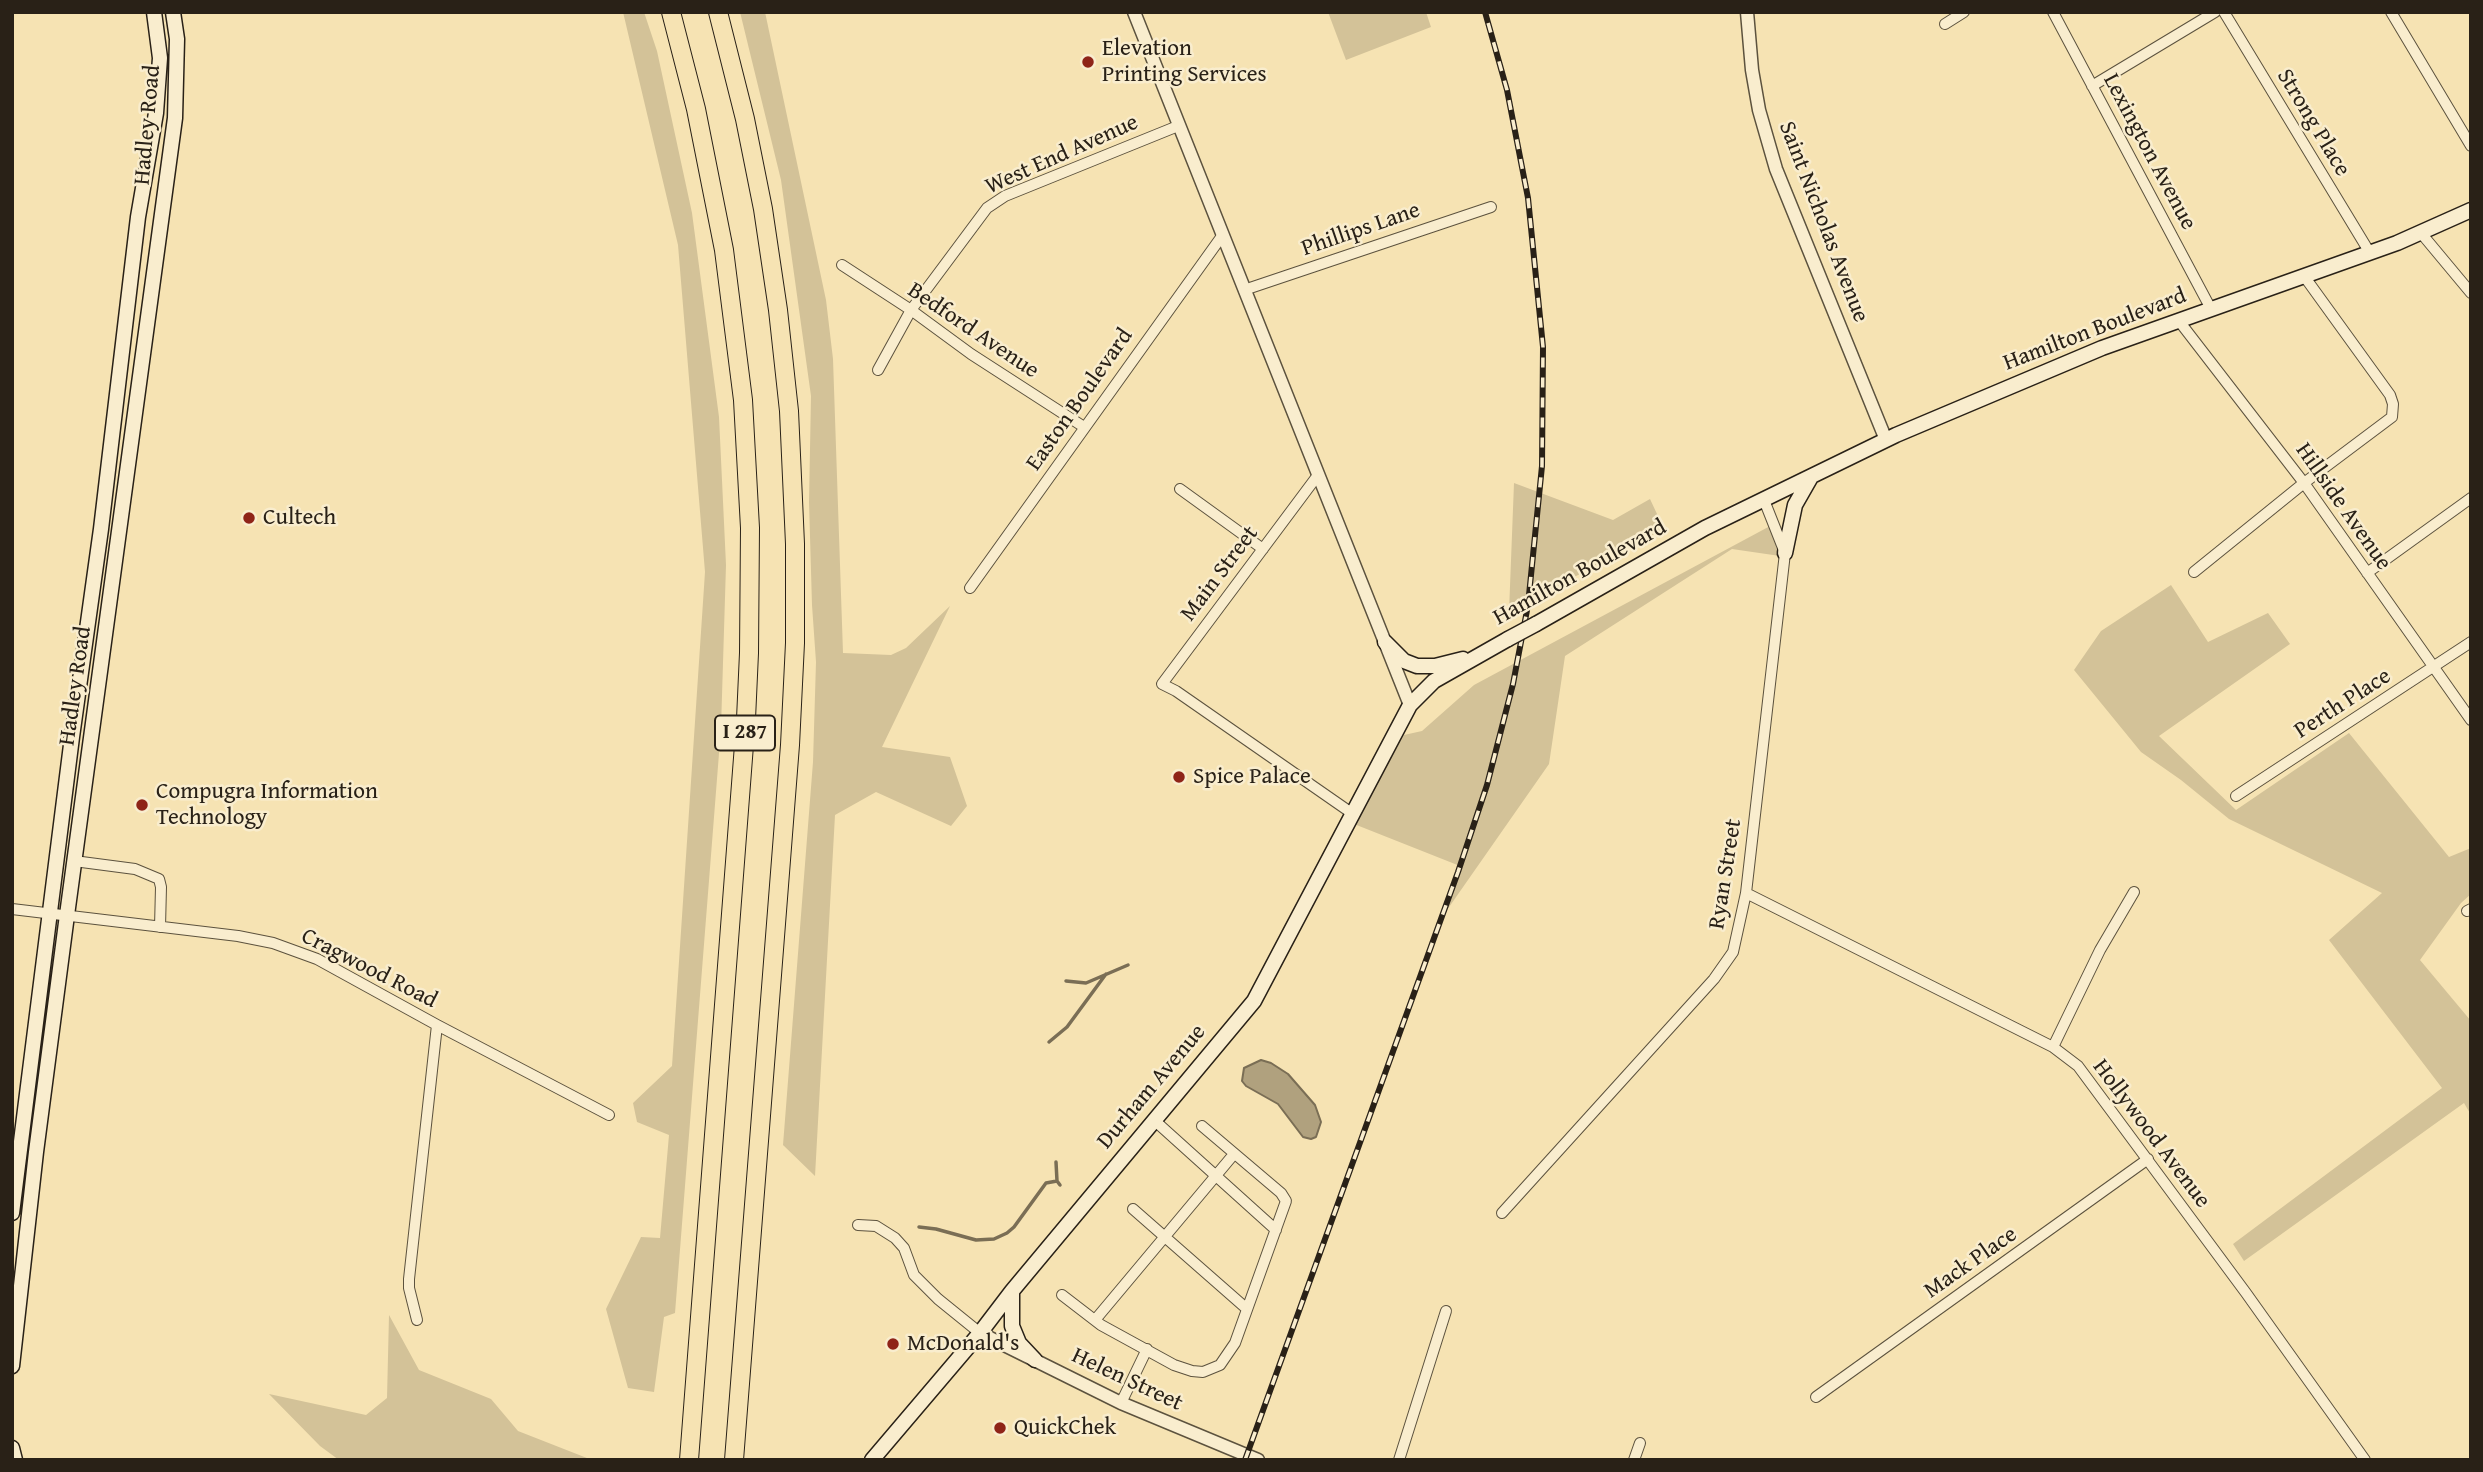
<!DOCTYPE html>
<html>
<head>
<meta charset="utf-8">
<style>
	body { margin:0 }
	#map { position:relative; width:2483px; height:1472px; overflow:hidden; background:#f6e3b3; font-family:"Gentium Book Plus",serif }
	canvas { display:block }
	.frame { position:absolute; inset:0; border:14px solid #292117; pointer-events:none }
</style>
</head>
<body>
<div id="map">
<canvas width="2483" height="1472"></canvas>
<div class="frame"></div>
</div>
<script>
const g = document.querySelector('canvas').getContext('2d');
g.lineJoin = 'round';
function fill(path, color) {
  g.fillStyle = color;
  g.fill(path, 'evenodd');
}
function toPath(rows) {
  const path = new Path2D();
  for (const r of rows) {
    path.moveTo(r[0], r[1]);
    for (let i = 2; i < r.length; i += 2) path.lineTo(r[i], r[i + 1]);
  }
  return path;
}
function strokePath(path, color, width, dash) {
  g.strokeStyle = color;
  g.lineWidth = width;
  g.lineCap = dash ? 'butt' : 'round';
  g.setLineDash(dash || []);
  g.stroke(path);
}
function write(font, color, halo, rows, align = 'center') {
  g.font = font + ' "Gentium Book Plus",serif';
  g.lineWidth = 5;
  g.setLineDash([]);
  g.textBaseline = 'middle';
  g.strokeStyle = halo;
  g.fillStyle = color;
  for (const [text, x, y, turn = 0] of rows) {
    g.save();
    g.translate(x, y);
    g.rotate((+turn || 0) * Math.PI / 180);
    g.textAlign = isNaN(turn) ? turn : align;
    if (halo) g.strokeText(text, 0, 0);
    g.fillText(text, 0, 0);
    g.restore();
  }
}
const green = toPath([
	[623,12,644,12,657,51,692,213,719,417,726,565,721,728,675,1313,664,1317,654,1392,628,1388,606,1309,641,1237,660,1238,669,1135,637,1122,633,1103,672,1066,705,572,678,245],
	[740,12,765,12,826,300,833,359,843,653,891,655,906,648,950,606,882,747,950,757,967,806,951,826,876,792,835,815,815,1176,783,1145,813,762,816,662,812,605,809,502,811,396,781,180],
	[1328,12,1426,12,1431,27,1346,60],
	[1514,483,1613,520,1650,499,1664,529,1509,612],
	[1772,525,1780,556,1732,549,1565,656,1549,764,1447,910,1460,866,1354,824,1404,735,1422,731,1474,685],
	[2171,585,2208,642,2268,613,2290,644,2159,736,2236,810,2349,733,2449,857,2471,848,2471,894,2461,903,2420,960,2471,1021,2471,1115,2464,1103,2244,1261,2233,1244,2442,1088,2329,940,2382,893,2229,819,2181,780,2141,752,2074,670,2101,631],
	[389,1315,419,1370,491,1399,518,1431,592,1460,339,1460,320,1446,269,1394,366,1415,387,1398]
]);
const water = toPath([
	[1261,1060,1271,1063,1288,1074,1315,1105,1321,1122,1316,1137,1311,1139,1303,1137,1278,1104,1246,1086,1242,1081,1244,1068,1261,1060]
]);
const stream = toPath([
	[1066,981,1086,983,1128,965],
	[1049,1042,1067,1027,1106,974],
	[1056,1162,1057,1181,1060,1185],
	[919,1227,936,1229,976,1240,994,1239,1007,1233,1014,1227,1046,1183,1057,1181]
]);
const minor = toPath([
	[2053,12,2211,309],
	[2224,12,2370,253],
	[2391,12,2471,146],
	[1945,24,1964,12],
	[2092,86,2215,12],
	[2421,233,2471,293],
	[842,265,911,310,971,354,1084,427],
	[1244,290,1491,207],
	[2179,321,2304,483,2471,720],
	[878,370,911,310,987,208,1005,196,1178,126],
	[1318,475,1162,684,1176,691,1353,814],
	[1180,489,1263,549],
	[2194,572,2304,483,2392,417,2393,404,2390,395,2304,276],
	[2367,573,2471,498],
	[970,588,1222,236],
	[2236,796,2471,642],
	[74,861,135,869,159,879,161,887,160,927],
	[1746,893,2053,1047,2078,1066,2246,1293,2365,1460],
	[12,909,238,936,273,943,317,959,437,1025,609,1115],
	[2467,911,2471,909],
	[2053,1047,2100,950,2134,892],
	[1154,1120,1276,1230],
	[1133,1209,1247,1309],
	[1502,1213,1714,979,1733,952,1746,893,1785,553,1764,500],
	[858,1225,876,1226,895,1238,904,1248,914,1275,938,1299,980,1333],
	[1062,1295,1101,1325,1174,1365,1192,1371,1203,1372,1220,1365,1235,1343,1286,1201,1281,1193,1202,1126],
	[417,1320,409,1288,409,1279,437,1025],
	[1095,1320,1234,1154],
	[1816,1397,2148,1159],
	[1121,1403,1147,1349],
	[1399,1460,1446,1311],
	[1634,1460,1640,1443]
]);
const tertiary = toPath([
	[1134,12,1410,705],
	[1747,12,1752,70,1759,110,1776,169,1886,440],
	[980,1333,1121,1403,1258,1460]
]);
const secondary = toPath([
	[1785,553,1795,505,1811,477],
	[1536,624,1705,528,1896,435,2102,348,2397,243,2471,210],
	[1385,642,1404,661,1417,666,1435,666,1463,659],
	[12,1213,72,737,101,529,138,217,156,113,160,58,154,12],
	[1012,1292,1012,1326,1019,1343,1035,1360],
	[12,1366,36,1152,67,915,175,118,177,39,173,12],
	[12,1448,15,1460],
	[872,1460,980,1333,1012,1291,1254,1001,1410,705,1434,681,1508,639]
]);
const motorway = toPath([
	[671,12,696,109,724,250,743,400,750,528,749,653,746,719,689,1460],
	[718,12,745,119,763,209,778,310,789,411,795,544,795,643,790,745,734,1460]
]);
const rail = toPath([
	[1245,1460,1458,872,1487,785,1513,684,1528,605,1542,466,1543,347,1528,198,1507,90,1485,12]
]);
const secondaryBridge = toPath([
	[1508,639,1536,624]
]);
const markers = [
	[1088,62,7,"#8f2418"],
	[249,518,7,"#8f2418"],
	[1179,777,7,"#8f2418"],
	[142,805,7,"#8f2418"],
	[893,1344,7,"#8f2418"],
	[1000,1428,7,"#8f2418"]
];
const shields = [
	[745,733,60]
];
const shieldNames = [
	["I 287",745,733]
];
const poiNames = [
	["Elevation",1102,49],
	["Printing Services",1102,75],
	["Cultech",263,518],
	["Spice Palace",1193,777],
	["Compugra Information",156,792],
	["Technology",156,818],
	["McDonald's",907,1344],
	["QuickChek",1014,1428]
];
const streetNames = [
	["Strong Place",2313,123,59],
	["Hadley Road",148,125,-85],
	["Lexington Avenue",2149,152,62],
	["West End Avenue",1062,155,-24],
	["Saint Nicholas Avenue",1823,222,69],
	["Phillips Lane",1361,230,-19],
	["Hamilton Boulevard",2095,330,-21],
	["Bedford Avenue",973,331,34],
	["Easton Boulevard",1080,400,-55],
	["Hillside Avenue",2343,507,55],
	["Hamilton Boulevard",1580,573,-29],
	["Main Street",1220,574,-53],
	["Hadley Road",76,686,-82],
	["Perth Place",2343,704,-33],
	["Ryan Street",1726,874,-81],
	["Cragwood Road",369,969,27],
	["Durham Avenue",1152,1087,-50],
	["Hollywood Avenue",2151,1134,53],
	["Mack Place",1971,1263,-35],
	["Helen Street",1127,1380,25]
];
fill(green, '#d3c298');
fill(water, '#b0a17e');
strokePath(water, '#7a6e55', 2);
strokePath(stream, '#7a6e55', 3.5);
strokePath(minor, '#5c523e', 12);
strokePath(tertiary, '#5c523e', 15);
strokePath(secondary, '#292117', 17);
strokePath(motorway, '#292117', 20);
strokePath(minor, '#f9edce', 10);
strokePath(tertiary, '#f9edce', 12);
strokePath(secondary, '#f9edce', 14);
strokePath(motorway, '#f6e3b3', 18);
strokePath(rail, '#292117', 6);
strokePath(rail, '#f9edce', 3.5, [10]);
strokePath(secondaryBridge, '#292117', 17, []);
strokePath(secondaryBridge, '#f9edce', 14);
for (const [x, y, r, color] of markers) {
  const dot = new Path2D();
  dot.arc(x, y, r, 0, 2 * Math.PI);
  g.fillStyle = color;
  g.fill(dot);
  strokePath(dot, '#f9edce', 2.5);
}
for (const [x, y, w] of shields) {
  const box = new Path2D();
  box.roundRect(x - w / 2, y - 17.5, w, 35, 5);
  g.fillStyle = '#f9edce';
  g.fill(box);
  strokePath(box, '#292117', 2);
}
write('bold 21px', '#292117', null, shieldNames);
write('23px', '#292117', '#f9edce', poiNames, 'left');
write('23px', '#292117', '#f9edce', streetNames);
</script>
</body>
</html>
